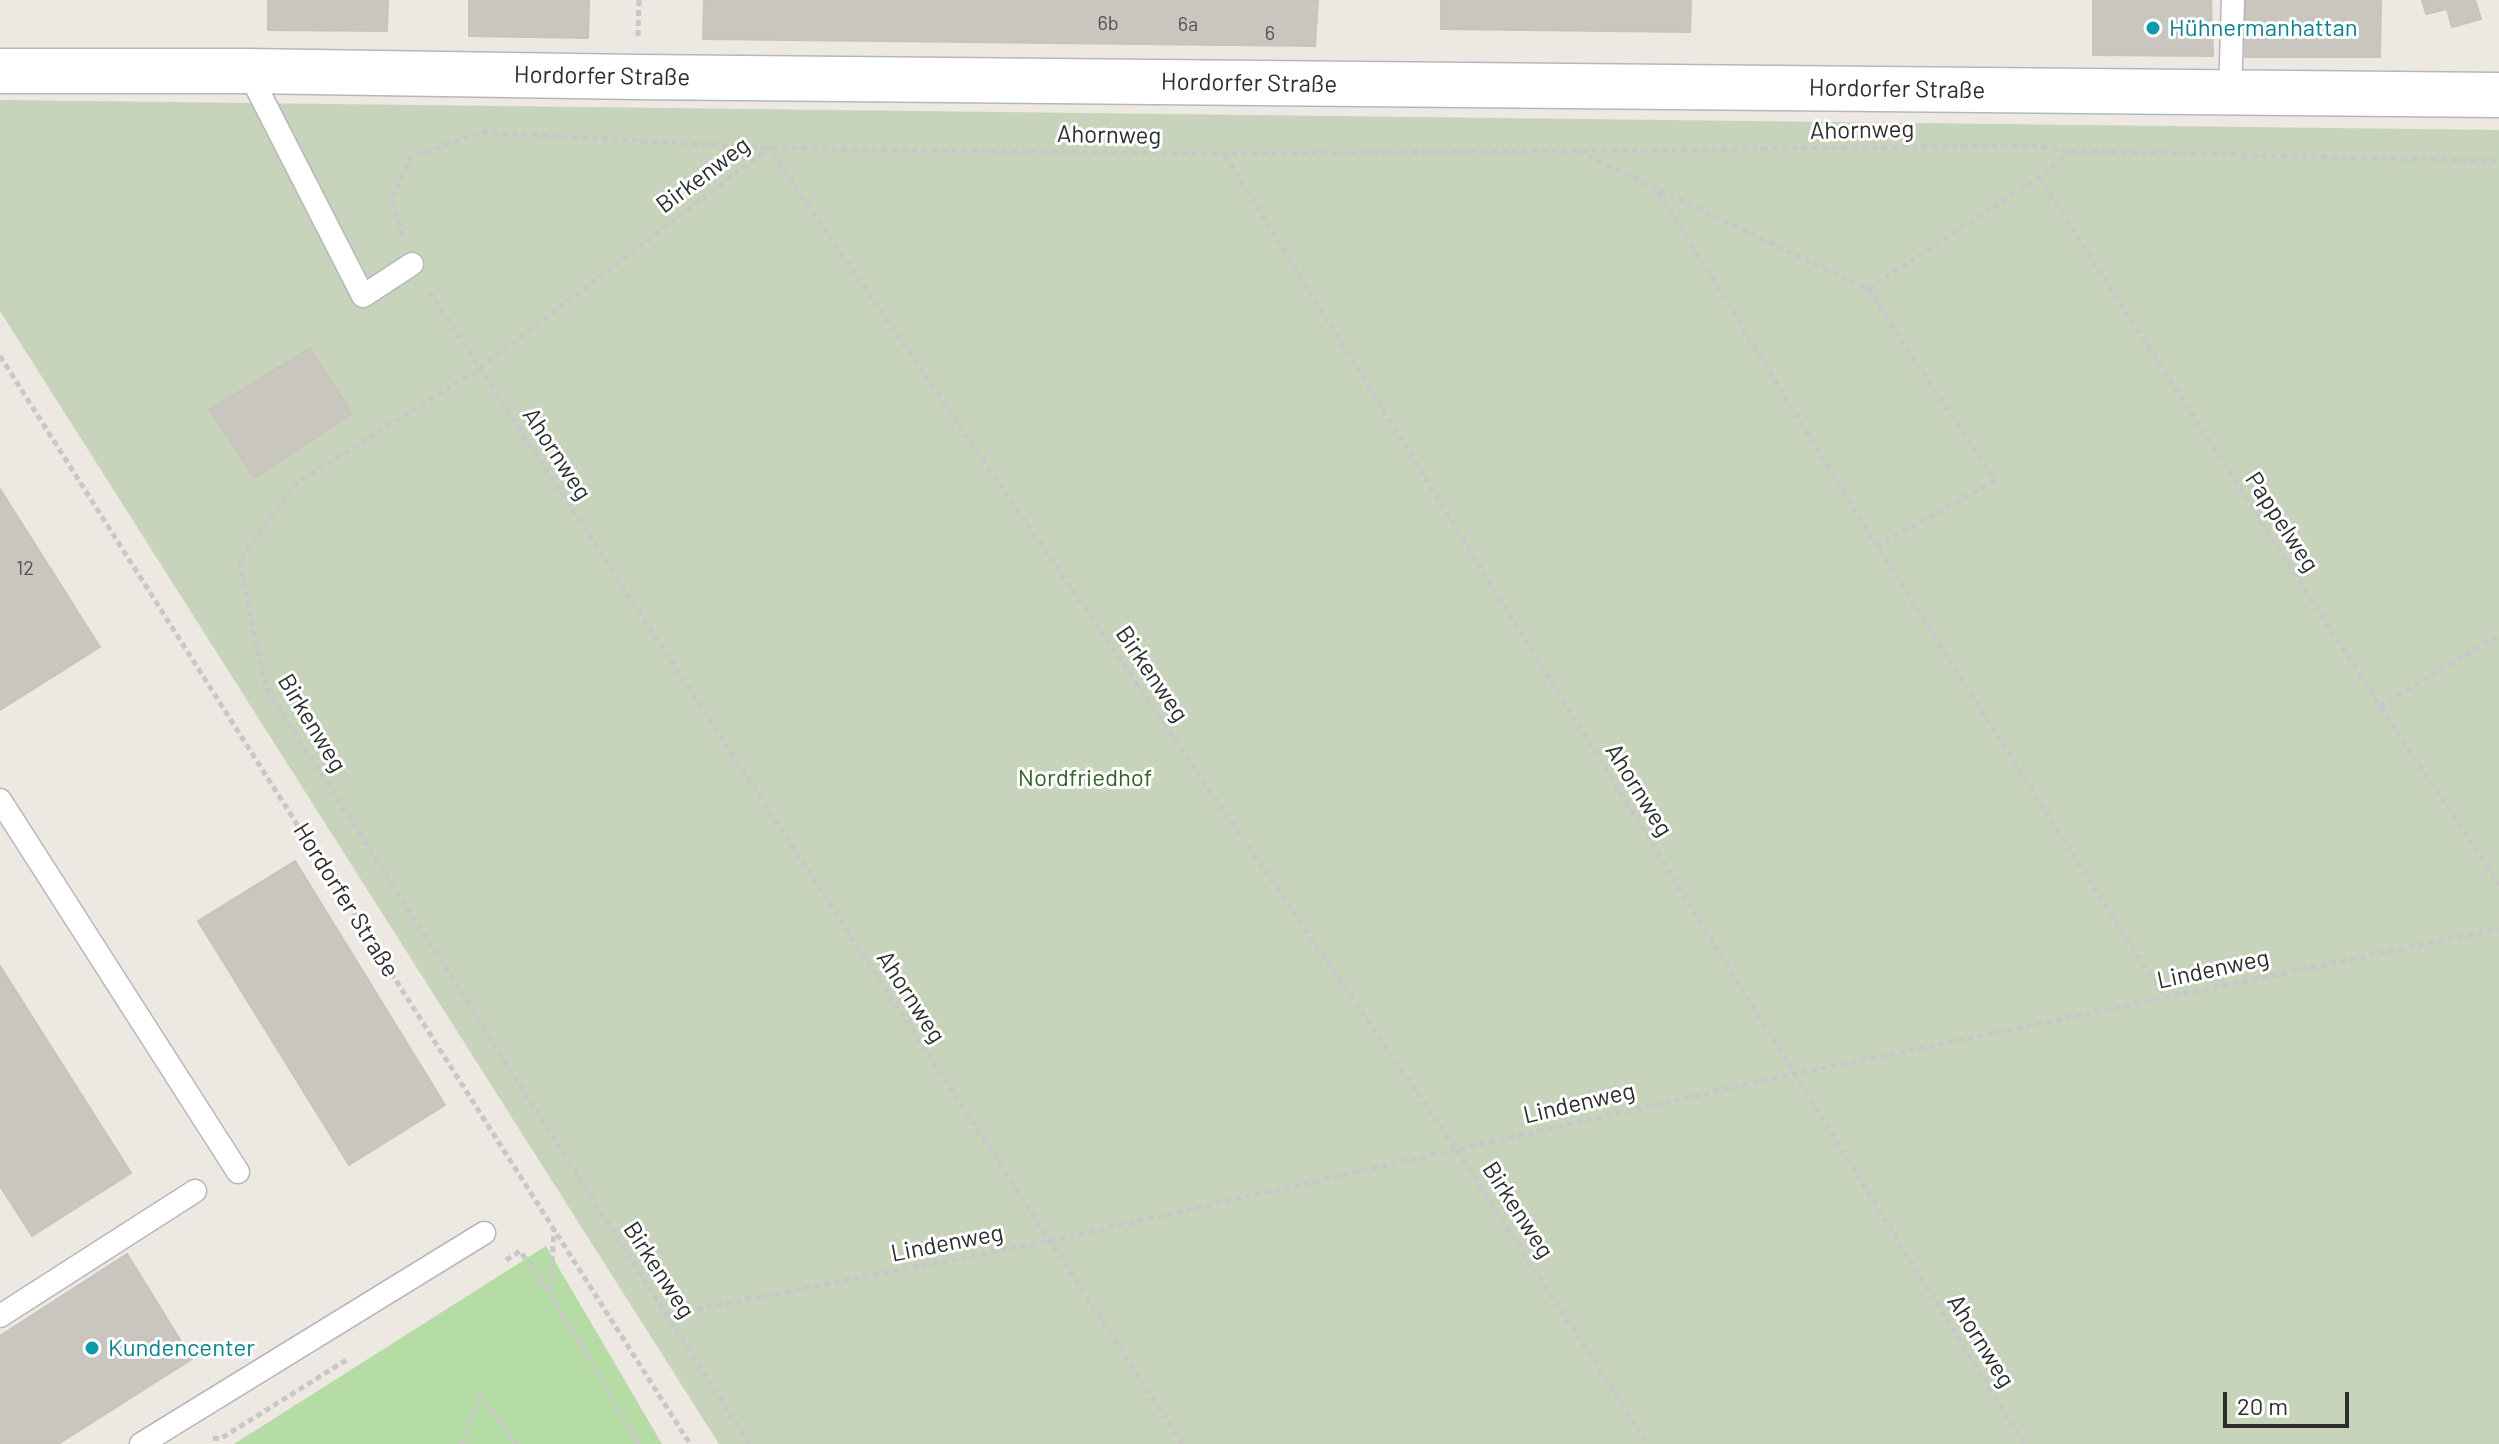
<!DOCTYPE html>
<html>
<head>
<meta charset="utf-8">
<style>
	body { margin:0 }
	#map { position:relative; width:2499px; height:1444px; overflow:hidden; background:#ede8e1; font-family:Barlow,sans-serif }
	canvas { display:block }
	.scale { position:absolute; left:2223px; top:1392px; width:126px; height:36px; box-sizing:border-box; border:4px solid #2d2d2d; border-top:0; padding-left:10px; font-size:24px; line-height:28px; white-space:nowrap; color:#2d2d2d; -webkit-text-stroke:6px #fff; paint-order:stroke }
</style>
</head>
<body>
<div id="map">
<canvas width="2499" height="1444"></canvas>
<div class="scale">20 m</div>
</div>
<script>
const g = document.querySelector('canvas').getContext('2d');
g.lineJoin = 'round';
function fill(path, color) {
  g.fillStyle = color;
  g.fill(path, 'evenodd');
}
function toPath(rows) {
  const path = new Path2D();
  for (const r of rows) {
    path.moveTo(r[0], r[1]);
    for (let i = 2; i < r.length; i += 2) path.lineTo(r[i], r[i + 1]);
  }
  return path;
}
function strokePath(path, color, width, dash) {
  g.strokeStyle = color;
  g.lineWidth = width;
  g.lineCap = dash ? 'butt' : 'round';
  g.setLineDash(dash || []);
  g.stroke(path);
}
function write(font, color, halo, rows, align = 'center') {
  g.font = font + ' Barlow,sans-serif';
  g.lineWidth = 6;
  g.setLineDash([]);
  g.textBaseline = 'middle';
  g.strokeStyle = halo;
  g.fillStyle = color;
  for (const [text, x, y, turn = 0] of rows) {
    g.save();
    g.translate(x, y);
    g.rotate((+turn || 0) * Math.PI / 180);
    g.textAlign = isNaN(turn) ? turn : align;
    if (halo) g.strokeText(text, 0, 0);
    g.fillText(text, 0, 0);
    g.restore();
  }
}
const green = toPath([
	[546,1246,662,1444,234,1444]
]);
const cemetery = toPath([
	[0,100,2499,130,2499,1444,719,1444,0,311]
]);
const building = toPath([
	[268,0,388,0,387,31,268,30,268,0],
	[469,0,589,0,588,38,469,36,469,0],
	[704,0,1318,0,1315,46,703,39,704,0],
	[1441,0,1691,0,1690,32,1441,29,1441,0],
	[2093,0,2211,0,2213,56,2093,55,2093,0],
	[2246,0,2381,0,2380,57,2245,57,2246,0],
	[2422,0,2475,0,2481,19,2452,27,2447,9,2426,14,2422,0],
	[310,348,352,414,254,478,209,410,310,348],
	[0,489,100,647,0,710,0,489],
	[295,861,445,1105,349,1165,198,921,295,861],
	[0,966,131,1173,32,1236,0,1186,0,966],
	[127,1254,192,1359,58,1444,0,1444,0,1336,127,1254]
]);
const path = toPath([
	[638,36,639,0],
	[1579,152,1868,289,2039,177,2071,151],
	[1225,155,2024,1444],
	[2039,177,2380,706,2499,884],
	[1659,192,1877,546,2164,997],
	[403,236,392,198,410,158,481,132,769,148,1225,154,2033,146,2072,151,2499,161],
	[1868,289,1995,481,1877,546],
	[430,292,1183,1444],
	[0,356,690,1444],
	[2380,706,2499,635],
	[506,1260,520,1251,550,1293,639,1444],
	[550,1292,554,1230],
	[667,1315,1049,1241,1793,1074,2499,929],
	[213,1438,220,1439,348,1359],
	[462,1444,480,1395,517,1444],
	[749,1444,266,687,239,561,295,484,480,368,769,148,1456,1149,1648,1444]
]);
const lane = toPath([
	[248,71,363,296,412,264],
	[2230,92,2233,0],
	[0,800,238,1172],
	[0,1316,195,1191],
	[141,1444,484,1233]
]);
const street = toPath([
	[0,71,248,71,638,77,2499,95]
]);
const markers = [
	[2153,28,8,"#0f9aa8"],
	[92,1348,8,"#0f9aa8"]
];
const numberNames = [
	["6b",1108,23],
	["6a",1188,24],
	["6",1270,33],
	["12",25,568]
];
const cultureNames = [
	["Hühnermanhattan",2169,28],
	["Kundencenter",108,1348]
];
const streetNames = [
	["Hordorfer Straße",602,76,1],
	["Hordorfer Straße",1249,83,1],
	["Hordorfer Straße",1897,89,1],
	["Ahornweg",1862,130,-1],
	["Ahornweg",1109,135,1],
	["Birkenweg",703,175,-37],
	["Ahornweg",557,454,57],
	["Pappelweg",2282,522,57],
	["Birkenweg",1152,674,56],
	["Birkenweg",312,723,59],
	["Ahornweg",1639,790,58],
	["Hordorfer Straße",346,900,58],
	["Lindenweg",2213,969,-12],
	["Ahornweg",911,997,57],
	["Lindenweg",1579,1103,-13],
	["Birkenweg",1518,1210,57],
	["Lindenweg",947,1243,-11],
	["Birkenweg",659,1270,57],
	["Ahornweg",1981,1341,58]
];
const parkNames = [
	["Nordfriedhof",1085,778]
];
fill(green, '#b6dca5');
fill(cemetery, '#c7d4bb');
fill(building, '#c9c6bf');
strokePath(building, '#c8c4bb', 2);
strokePath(lane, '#b5b7bf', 25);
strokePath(street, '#b5b7bf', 47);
strokePath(path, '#c8c8c8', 5, [6, 4]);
strokePath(lane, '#fff', 22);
strokePath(street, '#fff', 44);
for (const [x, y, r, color] of markers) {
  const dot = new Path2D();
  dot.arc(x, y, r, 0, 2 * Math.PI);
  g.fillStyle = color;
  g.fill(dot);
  strokePath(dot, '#fff', 3);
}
write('20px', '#545352', null, numberNames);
write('24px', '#0d838f', '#fff', cultureNames, 'left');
write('24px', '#2d2d2d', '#fff', streetNames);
write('24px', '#306324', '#fff', parkNames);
</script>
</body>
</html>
